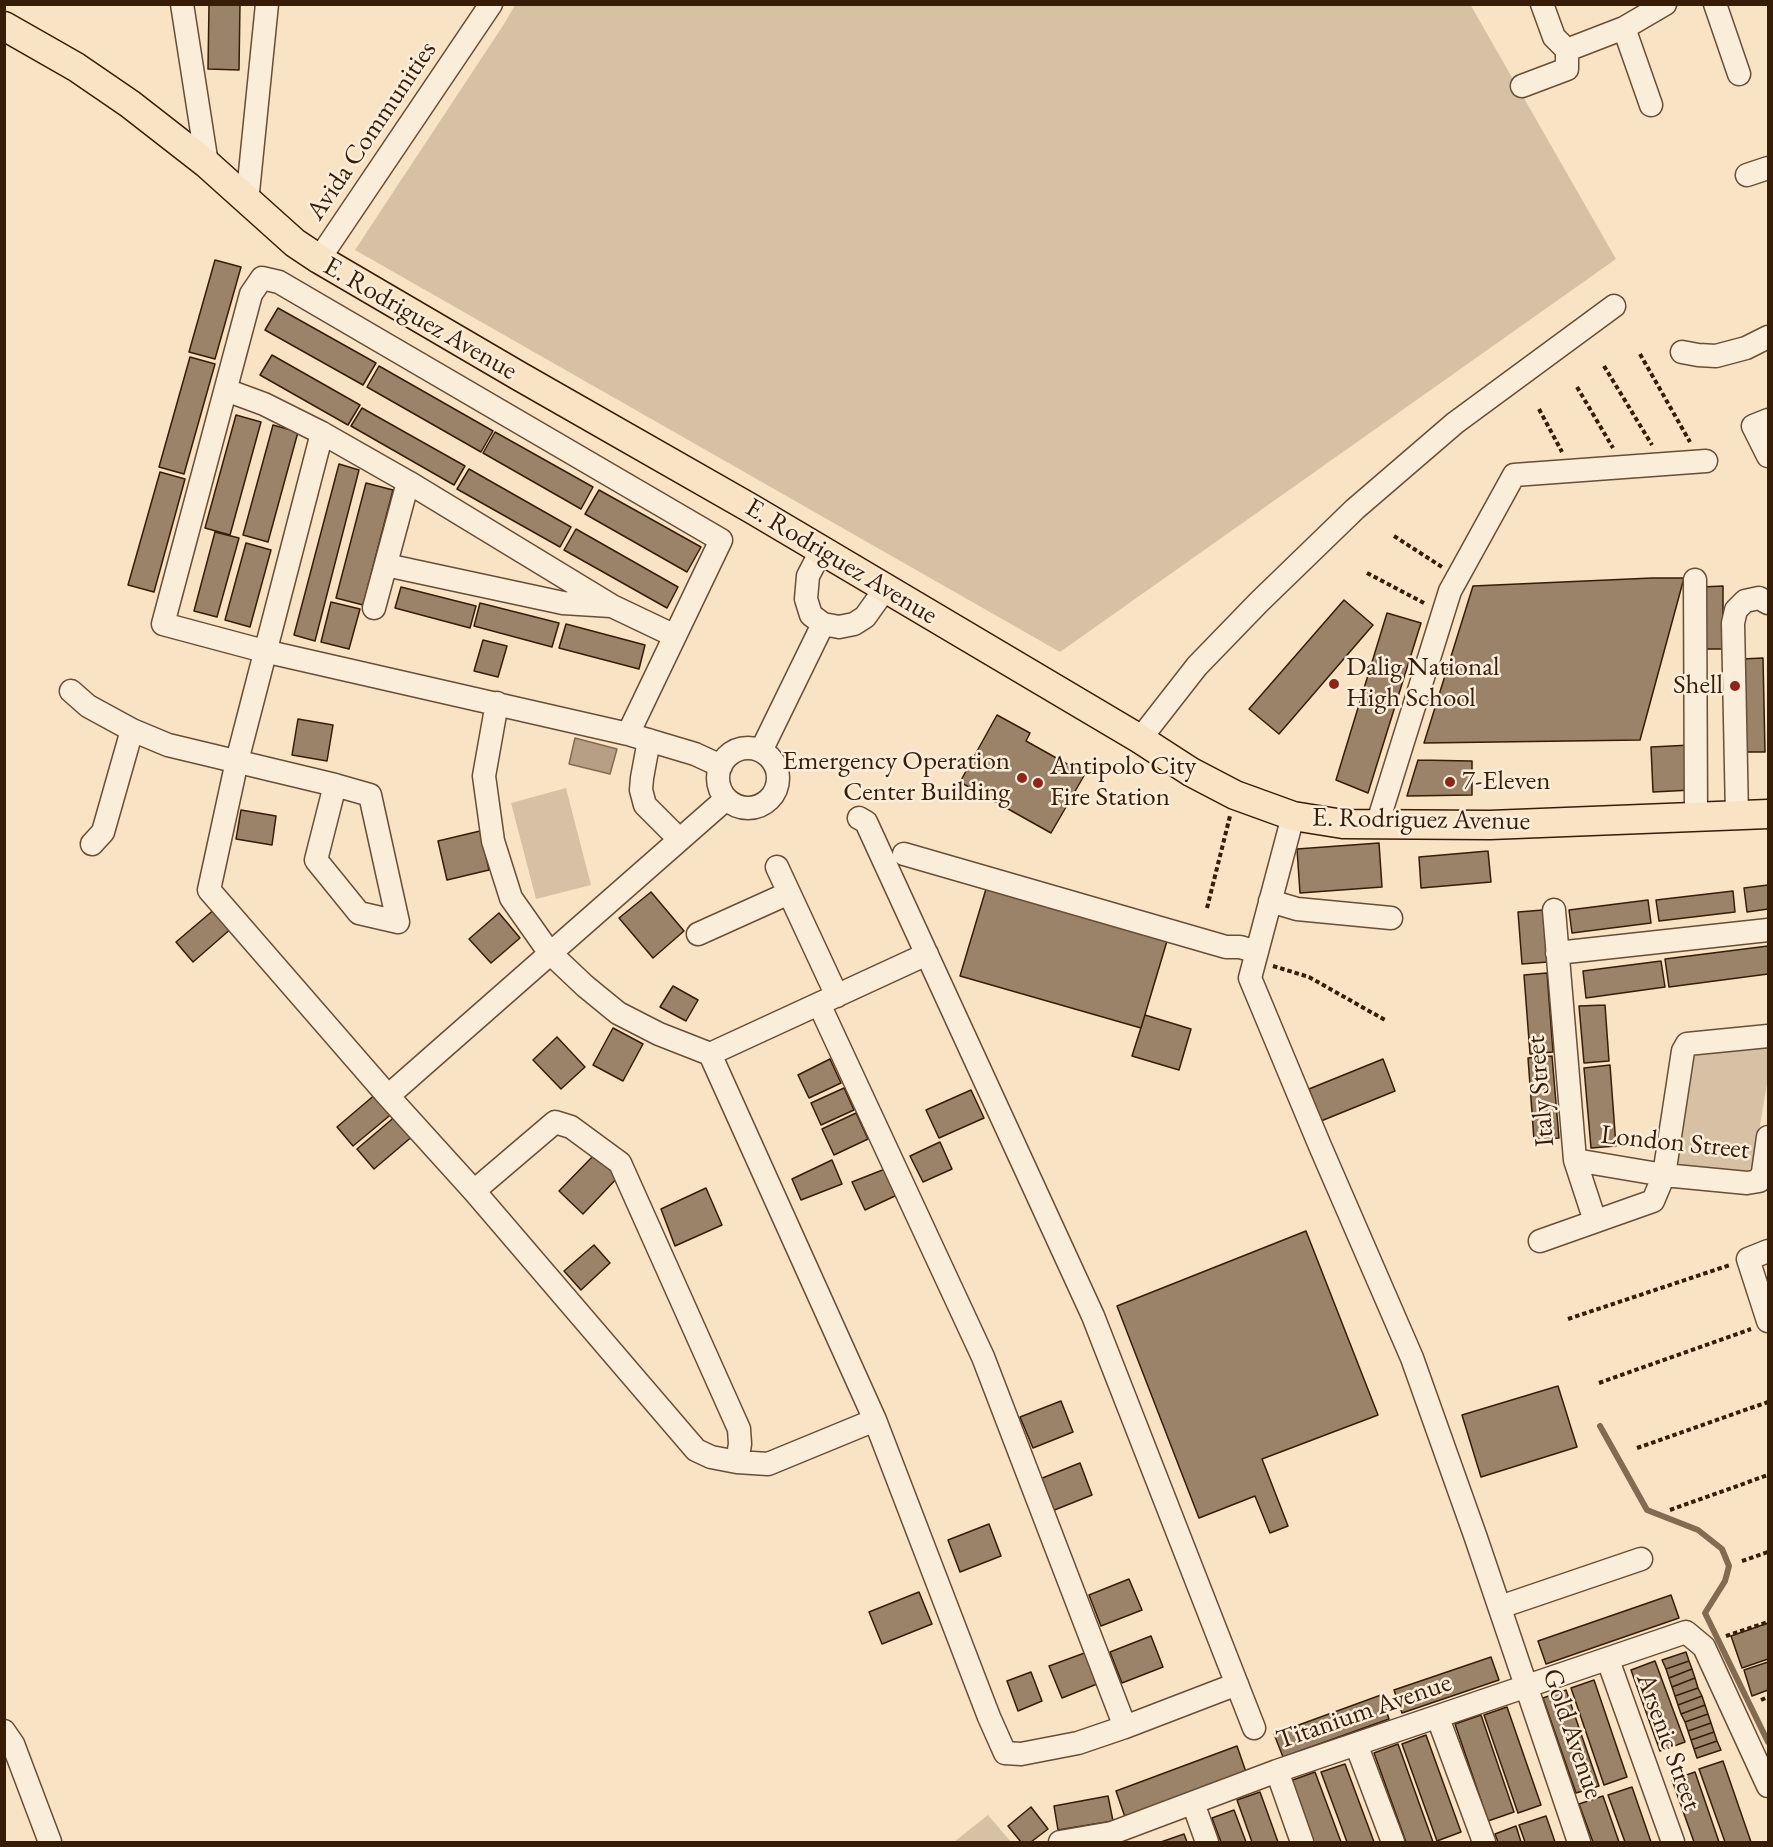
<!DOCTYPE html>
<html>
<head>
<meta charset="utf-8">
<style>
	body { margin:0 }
	#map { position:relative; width:1773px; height:1847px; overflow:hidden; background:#f8e3c5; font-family:"EB Garamond",serif }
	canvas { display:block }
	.frame { position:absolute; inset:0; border:6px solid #371c07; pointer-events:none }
</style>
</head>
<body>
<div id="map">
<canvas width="1773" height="1847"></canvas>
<div class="frame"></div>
</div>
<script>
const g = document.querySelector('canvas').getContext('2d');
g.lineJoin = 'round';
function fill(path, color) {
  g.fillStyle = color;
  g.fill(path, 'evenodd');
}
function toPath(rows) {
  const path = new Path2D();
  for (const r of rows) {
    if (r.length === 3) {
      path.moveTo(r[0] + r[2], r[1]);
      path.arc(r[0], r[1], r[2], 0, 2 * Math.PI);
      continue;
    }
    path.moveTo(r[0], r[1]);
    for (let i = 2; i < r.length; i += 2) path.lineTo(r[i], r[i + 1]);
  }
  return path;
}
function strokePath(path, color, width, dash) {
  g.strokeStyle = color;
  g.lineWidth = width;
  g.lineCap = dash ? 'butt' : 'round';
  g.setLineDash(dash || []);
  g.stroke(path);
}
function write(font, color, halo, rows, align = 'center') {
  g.font = font + ' "EB Garamond",serif';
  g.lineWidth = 5;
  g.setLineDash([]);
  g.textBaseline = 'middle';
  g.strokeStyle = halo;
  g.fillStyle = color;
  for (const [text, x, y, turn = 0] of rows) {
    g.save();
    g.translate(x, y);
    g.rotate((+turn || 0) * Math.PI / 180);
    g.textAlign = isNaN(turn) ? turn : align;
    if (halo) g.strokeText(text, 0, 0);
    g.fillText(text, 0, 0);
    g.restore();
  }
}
const green = toPath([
	[1470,4,1616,259,1060,652,355,250,504,24,515,5],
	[566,788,591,885,536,899,511,803],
	[1768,1046,1768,1078,1752,1172,1677,1165,1692,1053],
	[988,1815,1011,1842,954,1842]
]);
const water = toPath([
	[575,738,617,749,610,774,569,764,575,738]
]);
const stream = toPath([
	[1600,1426,1647,1510,1698,1530,1722,1549,1729,1566,1725,1581,1705,1613,1768,1742]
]);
const building = toPath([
	[209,4,240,4,239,70,208,69,209,4],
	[215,260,241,267,215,359,189,352,215,260],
	[278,308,376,363,363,385,265,330,278,308],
	[272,355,360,405,348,425,260,375,272,355],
	[190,357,215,364,184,474,159,467,190,357],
	[379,366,493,431,481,452,367,387,379,366],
	[362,408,465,466,454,485,351,426,362,408],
	[236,415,261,422,230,535,205,528,236,415],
	[273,425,298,432,268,542,243,535,273,425],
	[495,432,593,487,581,509,483,453,495,432],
	[339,464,359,470,315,641,294,635,339,464],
	[469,469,571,527,560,547,457,489,469,469],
	[160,472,185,479,154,592,128,585,160,472],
	[366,483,393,490,363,605,336,598,366,483],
	[599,490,701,547,687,572,585,514,599,490],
	[576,529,678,587,667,608,564,550,576,529],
	[215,532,239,538,217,617,194,611,215,532],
	[246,543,271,550,250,627,225,620,246,543],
	[1652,578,1684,578,1640,740,1424,743,1473,586,1652,578],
	[1723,586,1723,649,1702,649,1701,587,1723,586],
	[401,587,476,606,470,628,395,608,401,587],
	[1344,600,1373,625,1279,734,1249,709,1344,600],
	[331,602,360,609,349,649,321,642,331,602],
	[480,603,559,623,552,647,474,626,480,603],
	[1387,613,1421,623,1368,793,1336,780,1387,613],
	[566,624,645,645,639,669,559,648,566,624],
	[483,640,507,646,498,677,474,671,483,640],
	[1763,658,1765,752,1743,752,1742,659,1763,658],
	[997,715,1030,733,1026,741,1085,774,1051,833,960,782,997,715],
	[298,719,333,725,327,761,292,755,298,719],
	[1691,745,1692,790,1653,792,1651,747,1691,745],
	[1418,760,1472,761,1472,795,1407,796,1418,760],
	[241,810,276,816,272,845,236,839,241,810],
	[480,831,489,870,447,880,438,841,480,831],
	[1379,843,1382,887,1300,893,1297,849,1379,843],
	[1488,851,1491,882,1421,888,1419,857,1488,851],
	[1768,885,1768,909,1747,912,1744,888,1768,885],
	[986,889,1167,941,1141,1028,960,976,986,889],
	[1733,891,1735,912,1659,921,1656,900,1733,891],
	[651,892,684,931,653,958,619,918,651,892],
	[1648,900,1651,923,1572,933,1569,910,1648,900],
	[216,908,233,927,193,962,176,942,216,908],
	[1543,910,1548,962,1522,964,1518,912,1543,910],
	[499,913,520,938,491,963,469,939,499,913],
	[1768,946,1768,974,1669,987,1665,959,1768,946],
	[1661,961,1665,987,1586,998,1583,971,1661,961],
	[1547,973,1553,1052,1530,1054,1524,975,1547,973],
	[673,986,698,1000,686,1021,660,1007,673,986],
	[1605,1005,1609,1061,1584,1063,1579,1006,1605,1005],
	[1145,1015,1191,1029,1179,1070,1132,1056,1145,1015],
	[613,1028,643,1044,623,1081,593,1065,613,1028],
	[557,1037,585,1067,561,1089,533,1060,557,1037],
	[1552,1056,1559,1138,1534,1140,1528,1058,1552,1056],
	[830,1059,841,1083,809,1098,798,1075,830,1059],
	[1383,1059,1395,1091,1321,1121,1309,1089,1383,1059],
	[1610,1065,1616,1146,1591,1148,1584,1068,1610,1065],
	[844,1088,854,1110,821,1125,811,1103,844,1088],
	[971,1090,984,1118,939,1138,926,1110,971,1090],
	[377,1093,394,1112,353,1146,337,1127,377,1093],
	[856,1113,868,1139,834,1155,822,1129,856,1113],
	[397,1115,414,1135,374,1169,357,1149,397,1115],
	[940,1142,952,1169,923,1182,910,1156,940,1142],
	[597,1152,621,1174,583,1214,559,1191,597,1152],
	[832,1160,842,1184,801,1200,792,1179,832,1160],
	[885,1169,897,1195,865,1210,852,1182,885,1169],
	[706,1188,722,1225,675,1246,661,1209,706,1188],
	[1306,1231,1378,1415,1262,1459,1288,1526,1270,1533,1255,1496,1199,1518,1117,1306,1306,1231],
	[594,1245,610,1263,581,1290,564,1271,594,1245],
	[1558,1386,1577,1447,1481,1477,1462,1415,1558,1386],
	[1061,1401,1073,1432,1033,1448,1020,1417,1061,1401],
	[1080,1463,1092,1495,1052,1511,1040,1479,1080,1463],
	[989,1524,1001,1556,960,1572,948,1540,989,1524],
	[1129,1579,1142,1610,1101,1626,1089,1595,1129,1579],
	[919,1592,932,1624,882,1644,869,1612,919,1592],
	[1671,1595,1679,1618,1546,1664,1538,1641,1671,1595],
	[1768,1623,1768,1659,1742,1668,1731,1636,1768,1623],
	[1151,1636,1163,1667,1122,1683,1110,1652,1151,1636],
	[1090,1651,1102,1682,1062,1698,1049,1666,1090,1651],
	[1686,1652,1689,1661,1666,1669,1662,1660,1686,1652],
	[1491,1657,1499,1680,1402,1713,1394,1690,1491,1657],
	[1655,1661,1685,1742,1660,1751,1631,1670,1655,1661],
	[1689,1661,1692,1669,1669,1678,1666,1669,1689,1661],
	[1768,1662,1768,1690,1752,1696,1744,1670,1768,1662],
	[1692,1669,1695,1678,1672,1687,1669,1678,1692,1669],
	[1031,1672,1042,1701,1018,1711,1007,1681,1031,1672],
	[1695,1678,1698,1688,1675,1696,1672,1687,1695,1678],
	[1594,1680,1627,1777,1604,1785,1571,1688,1594,1680],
	[1698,1688,1702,1696,1678,1705,1675,1696,1698,1688],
	[1566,1690,1599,1786,1576,1793,1543,1698,1566,1690],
	[1381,1695,1389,1719,1283,1757,1274,1734,1381,1695],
	[1702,1696,1705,1705,1681,1714,1678,1705,1702,1696],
	[1705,1705,1708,1714,1685,1722,1681,1714,1705,1705],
	[1507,1707,1541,1805,1518,1813,1484,1715,1507,1707],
	[1708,1714,1711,1723,1688,1731,1685,1722,1708,1714],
	[1481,1715,1514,1812,1488,1821,1455,1724,1481,1715],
	[1711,1723,1714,1732,1691,1740,1688,1731,1711,1723],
	[1714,1732,1717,1741,1694,1749,1691,1740,1714,1732],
	[1426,1735,1461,1832,1437,1841,1402,1744,1426,1735],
	[1717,1741,1721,1750,1697,1758,1694,1749,1717,1741],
	[1398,1744,1433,1842,1406,1842,1374,1753,1398,1744],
	[1237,1746,1246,1772,1125,1817,1116,1791,1237,1746],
	[1723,1761,1751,1842,1725,1842,1699,1769,1723,1761],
	[1345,1764,1374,1842,1347,1842,1321,1772,1345,1764],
	[1315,1772,1341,1842,1313,1842,1290,1781,1315,1772],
	[1695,1772,1719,1842,1694,1842,1672,1780,1695,1772],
	[1632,1787,1651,1842,1625,1842,1608,1795,1632,1787],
	[1260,1792,1278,1842,1252,1842,1237,1800,1260,1792],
	[1108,1796,1113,1821,1058,1830,1054,1806,1108,1796],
	[1603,1796,1619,1842,1593,1842,1579,1804,1603,1796],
	[1031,1807,1048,1829,1031,1842,1021,1842,1008,1826,1031,1807],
	[1234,1810,1246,1842,1221,1842,1212,1818,1234,1810],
	[1546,1816,1555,1842,1525,1842,1519,1825,1546,1816],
	[1516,1826,1521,1842,1498,1842,1495,1834,1516,1826],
	[1184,1834,1187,1842,1161,1842,1184,1834]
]);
const path = toPath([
	[1640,354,1690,442],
	[1604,366,1652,445],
	[1577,387,1613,448],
	[1539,409,1562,452],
	[1394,536,1442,567],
	[1367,573,1424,603],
	[1207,908,1230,816],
	[1273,966,1309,977,1385,1020],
	[1568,1319,1730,1265],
	[1599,1383,1751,1329],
	[1637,1448,1768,1402],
	[1670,1510,1768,1475],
	[1742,1561,1768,1552],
	[1726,1636,1768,1622],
	[1761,1700,1768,1697]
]);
const minor = toPath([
	[182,4,207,164],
	[1715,4,1739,74],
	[1624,28,1651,105],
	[1567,50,1624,28,1665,4],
	[1522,86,1567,69,1567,50,1554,37,1542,4],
	[1747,175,1768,168],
	[247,202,267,4],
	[319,259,491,4],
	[1682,352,1698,355,1716,356,1746,348,1768,337],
	[226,390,264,404,322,433,408,482,612,606,675,636],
	[1768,420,1753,426,1768,456],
	[322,433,237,761,209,890,388,1096,474,1191,696,1450,711,1457,737,1462,768,1464,875,1420],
	[821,551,808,576,806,599,811,615,823,624,839,627,854,624,865,617,885,589],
	[386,565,563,603,611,606],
	[1695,580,1696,817],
	[374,608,408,482],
	[71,691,88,706,132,730,168,745,335,785,370,795,398,922,359,913,316,860,335,785],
	[497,703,484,776,493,841,511,898,549,952,585,986,618,1013,659,1034,710,1054,875,1420,989,1717,1005,1753,1021,1754,1078,1743,1125,1727,1237,1684],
	[628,734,721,540,279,282,262,278,251,294,163,624,264,651,628,734,695,754,721,766],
	[1140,739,1197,666,1259,602,1355,509,1455,423,1614,306],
	[649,740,642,778,641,790,645,805,679,839],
	[748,778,30],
	[761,751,823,624],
	[1293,816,1250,978,1320,1146,1412,1358,1476,1538,1579,1842],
	[1737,816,1733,623,1736,610,1745,601,1759,598,1768,603],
	[859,818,866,822,1093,1316,1254,1728],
	[1377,825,1450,591,1514,475,1706,461],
	[92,844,103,832,132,730],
	[904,854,1226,947,1240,947,1257,952],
	[777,867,837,996],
	[1270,901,1297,909,1391,918],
	[1554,910,1575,1160,1595,1221],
	[698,934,789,893],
	[1557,953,1768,930],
	[819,1004,983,1357,1125,1727],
	[710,1054,927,954],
	[388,1096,726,799],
	[1575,1160,1664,1175,1747,1183,1759,1181,1763,1172,1768,1137],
	[474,1191,555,1122,571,1127,620,1163,739,1429,740,1444,737,1462],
	[1540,1241,1653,1201,1664,1175,1683,1051,1687,1044,1768,1036],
	[1768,1251,1748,1259,1768,1321],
	[1500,1607,1641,1559],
	[1608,1660,1673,1842],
	[1438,1718,1484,1842],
	[4,1731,13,1744,50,1842],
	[1356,1744,1393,1842],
	[1277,1771,1302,1842],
	[1193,1803,1207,1842],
	[1060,1842,1112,1833,1277,1771,1686,1632,1704,1647,1768,1786]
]);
const major = toPath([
	[4,26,76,67,130,104,207,164,295,243,319,259,519,376,752,509,1140,739,1191,772,1235,795,1293,816,1343,824,1490,825,1768,814]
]);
const markers = [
	[1334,684,6,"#8f2418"],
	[1735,686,6,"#8f2418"],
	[1022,778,6,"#8f2418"],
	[1450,782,6,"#8f2418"],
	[1038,783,6,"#8f2418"]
];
const streetNames = [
	["Avida Communities",372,131,-56],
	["E. Rodriguez Avenue",420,319,30],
	["E. Rodriguez Avenue",841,562,31],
	["E. Rodriguez Avenue",1421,820,1],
	["Italy Street",1541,1091,-95],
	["London Street",1675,1143,6],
	["Titanium Avenue",1364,1712,-19],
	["Gold Avenue",1572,1734,71],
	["Arsenic Street",1668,1742,70]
];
const poiNames = [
	["Dalig National",1346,668],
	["High School",1346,699],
	["Shell",1723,686,"right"],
	["Emergency Operation",1010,762,"right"],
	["Center Building",1010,793,"right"],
	["Antipolo City",1050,767],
	["Fire Station",1050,798],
	["7-Eleven",1462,782]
];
fill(green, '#d7c1a5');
fill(water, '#b69f84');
strokePath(water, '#836b52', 1.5);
strokePath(stream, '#836b52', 6);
fill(building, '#9b836a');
strokePath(building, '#371c07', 1.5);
strokePath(minor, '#674e36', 25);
strokePath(major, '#371c07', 31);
strokePath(path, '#371c07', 4, [4.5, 3]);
strokePath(minor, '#faedd9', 22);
strokePath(major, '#f8e3c5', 28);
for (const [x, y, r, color] of markers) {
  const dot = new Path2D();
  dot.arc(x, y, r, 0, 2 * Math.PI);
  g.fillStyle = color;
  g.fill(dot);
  strokePath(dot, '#faedd9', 2);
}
write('27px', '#371c07', '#faedd9', streetNames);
write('27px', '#371c07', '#faedd9', poiNames, 'left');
</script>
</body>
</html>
